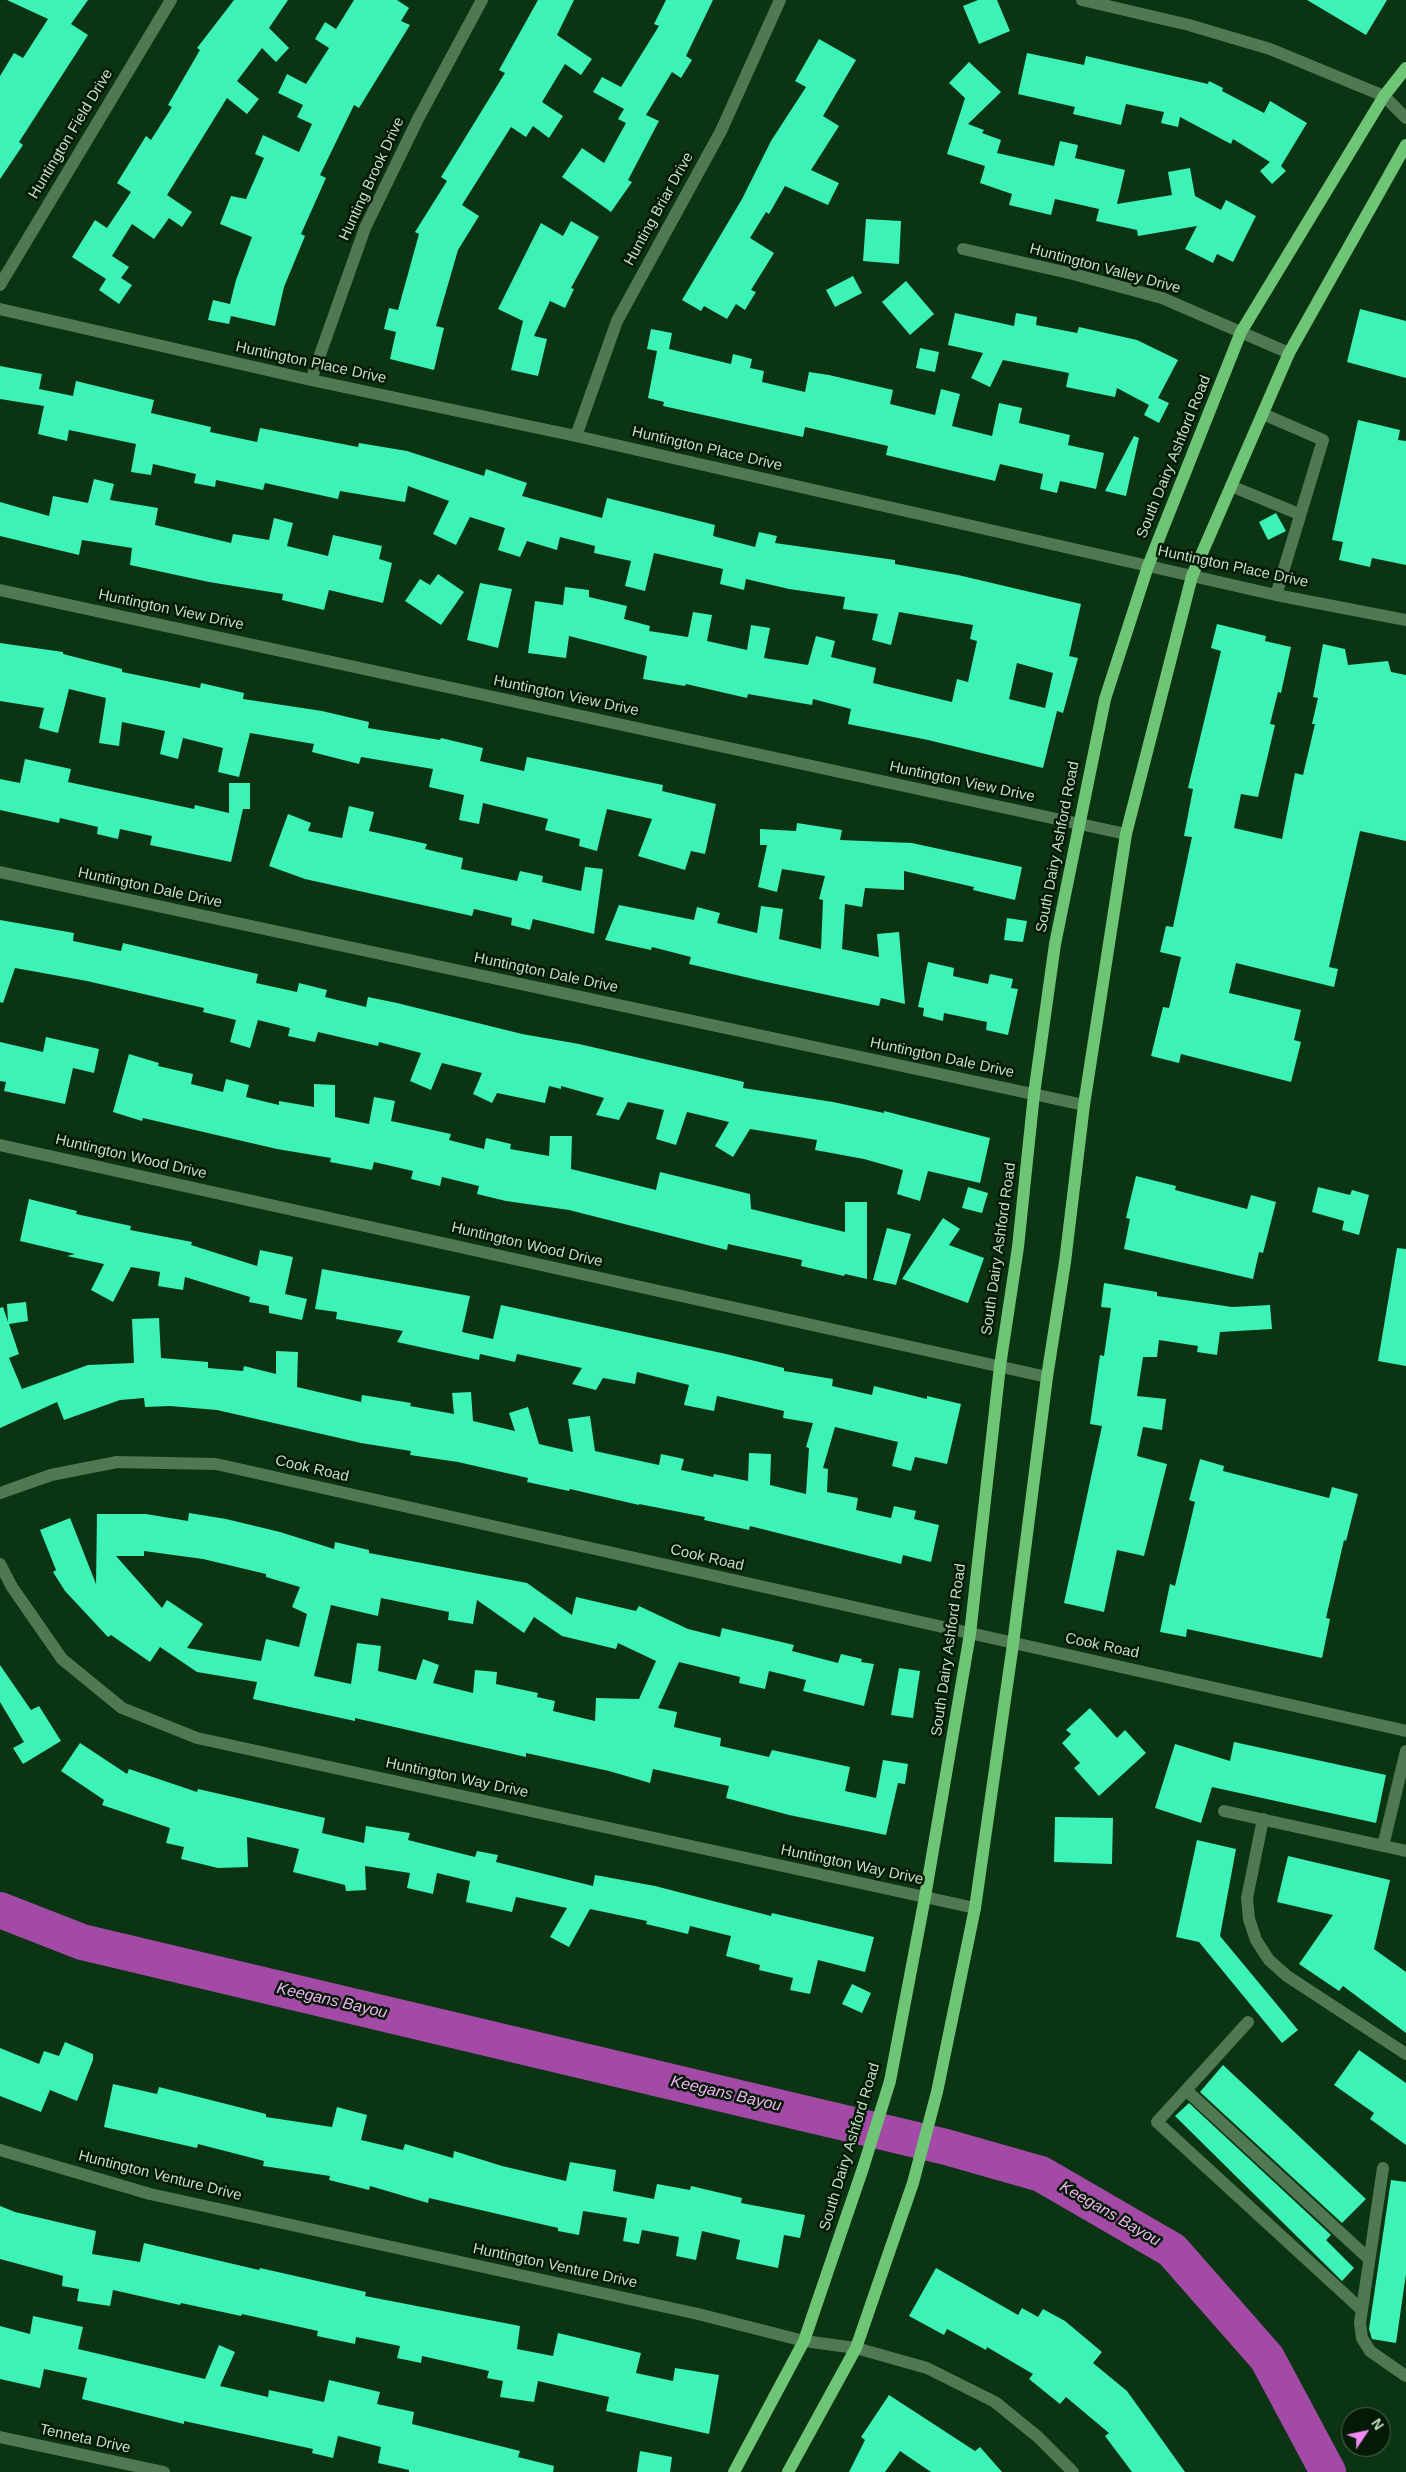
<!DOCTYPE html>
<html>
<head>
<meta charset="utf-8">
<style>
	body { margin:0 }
	#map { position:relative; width:1406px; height:2472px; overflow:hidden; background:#0b3412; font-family:Arial,sans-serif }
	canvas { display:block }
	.north { position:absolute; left:1341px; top:2407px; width:50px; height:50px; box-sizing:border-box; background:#041906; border:1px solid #506852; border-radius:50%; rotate:56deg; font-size:14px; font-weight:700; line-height:20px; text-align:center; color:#c3dfc4 }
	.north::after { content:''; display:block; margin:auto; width:18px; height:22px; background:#f18af4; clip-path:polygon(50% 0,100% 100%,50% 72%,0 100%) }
</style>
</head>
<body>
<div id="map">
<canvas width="1406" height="2472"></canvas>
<div class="north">N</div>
</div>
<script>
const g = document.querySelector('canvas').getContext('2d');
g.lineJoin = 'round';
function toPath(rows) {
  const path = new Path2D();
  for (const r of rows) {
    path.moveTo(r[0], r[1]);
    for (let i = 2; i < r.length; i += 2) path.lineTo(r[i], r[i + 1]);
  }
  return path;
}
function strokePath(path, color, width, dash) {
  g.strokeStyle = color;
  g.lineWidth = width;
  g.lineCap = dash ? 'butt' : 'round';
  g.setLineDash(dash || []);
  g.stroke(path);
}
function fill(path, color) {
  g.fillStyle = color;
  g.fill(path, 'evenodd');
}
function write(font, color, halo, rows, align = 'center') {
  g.font = font + ' Arial,sans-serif';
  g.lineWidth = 5;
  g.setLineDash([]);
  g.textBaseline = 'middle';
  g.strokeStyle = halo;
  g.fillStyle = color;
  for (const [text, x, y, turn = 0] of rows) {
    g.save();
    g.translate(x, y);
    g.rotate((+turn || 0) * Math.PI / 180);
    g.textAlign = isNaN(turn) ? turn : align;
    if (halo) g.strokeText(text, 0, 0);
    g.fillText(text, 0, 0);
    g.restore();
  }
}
const river = toPath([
	[0,1910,82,1942,946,2147,1041,2174,1172,2250,1267,2358,1328,2472]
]);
const building = toPath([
	[7,0,88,0,71,24,88,35,19,142,23,145,0,179,0,76,14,53,23,58,48,19],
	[234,0,288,0,269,28,289,48,276,62,262,48,237,81,259,99,247,114,227,98,167,195,192,212,182,227,169,218,154,239,132,224,112,256,129,267,121,278,132,285,119,304,99,290,106,279,72,257,95,220,107,228,131,192,117,183,146,136,151,140,172,107,168,105,200,50,197,48],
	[354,0,397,0,409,8,401,21,410,25,359,108,354,105,320,175,326,178,301,234,305,236,284,287,275,326,231,316,229,324,208,320,213,300,230,304,236,280,252,237,220,224,231,196,246,199,264,158,255,154,263,135,299,152,312,124,297,117,303,105,278,93,287,74,306,84,329,48,315,39,325,22,336,29],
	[538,0,574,0,557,35,592,59,581,75,565,64,542,102,563,116,549,138,533,126,526,137,511,127,462,205,479,216,458,250,436,326,444,328,434,370,390,359,396,332,384,329,389,308,398,310,419,234,415,232,447,181,441,177,505,73,499,70],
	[666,0,713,0,686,56,692,60,681,78,672,72,646,115,659,121,628,180,632,182,611,212,562,177,582,148,604,163,626,123,618,119,624,109,593,92,602,77,621,87,659,26,654,24],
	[978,0,997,0,1010,31,979,44,963,6],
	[1307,0,1387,0,1366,35],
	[819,39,856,60,823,116,839,126,811,170,839,183,828,205,785,186,769,214,766,212,750,238,774,253,751,290,756,292,745,310,736,304,727,319,704,306,701,311,682,300,742,199,771,141,806,87,795,81],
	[1027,53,1084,65,1086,56,1208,84,1209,81,1223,88,1222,91,1264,113,1270,101,1307,123,1281,166,1286,171,1272,184,1260,171,1270,162,1233,139,1231,144,1180,117,1178,127,1161,123,1164,112,1126,104,1121,125,1073,114,1075,107,1018,94],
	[969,62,1001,92,968,124,984,130,982,133,1001,140,997,153,1054,166,1060,141,1078,145,1075,158,1125,170,1117,204,1172,195,1168,172,1190,168,1195,196,1221,210,1226,200,1256,216,1233,262,1217,254,1213,263,1185,249,1197,226,1138,236,1137,230,1096,221,1099,209,1055,199,1051,215,1009,205,1012,194,980,183,985,166,947,154,965,98,949,83],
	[866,219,901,221,899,264,863,261],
	[571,221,599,237,571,288,574,289,565,308,550,301,534,336,547,339,538,376,511,370,523,321,498,309,541,223,563,236],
	[853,276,862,293,835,307,826,290],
	[906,281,934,314,910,335,882,302],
	[1360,309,1406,321,1406,378,1347,362],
	[955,313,1014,326,1016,313,1037,317,1036,325,1077,333,1079,327,1137,340,1178,360,1158,398,1169,403,1159,423,1144,415,1149,405,1117,388,1115,397,1066,387,1069,373,1003,360,990,387,971,378,983,353,948,345],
	[651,329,672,333,669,349,731,364,733,354,752,359,750,368,764,371,762,382,805,392,809,372,829,375,893,390,890,404,935,415,941,389,960,394,952,426,992,436,999,403,1022,408,1019,423,1070,435,1068,445,1104,453,1096,489,1060,481,1057,493,1040,489,1043,474,1000,464,995,481,886,455,888,446,805,427,803,437,663,406,664,402,648,398,657,351,647,349],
	[920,348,939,352,935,372,916,368],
	[0,366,42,374,39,389,73,396,76,381,154,400,151,413,211,427,210,432,257,442,260,428,358,447,359,443,407,451,484,476,486,469,527,483,522,496,602,518,607,498,715,525,713,536,755,547,759,532,777,536,775,543,895,560,895,564,958,575,1081,604,1069,656,1078,658,1063,713,1057,711,1043,768,928,740,848,724,851,709,813,699,812,705,748,694,747,698,686,684,685,686,643,679,647,656,569,636,566,658,528,653,535,601,563,605,565,587,589,590,589,597,627,606,624,619,650,626,649,631,688,637,693,612,712,615,707,641,747,650,751,625,770,628,764,658,808,665,816,636,835,641,831,657,876,668,873,683,952,702,957,679,968,682,977,641,970,639,973,625,899,612,891,645,872,640,878,614,843,609,845,597,789,589,746,579,744,590,720,584,723,569,654,553,645,591,625,586,631,561,594,553,595,546,560,537,557,550,527,541,520,557,498,550,505,528,470,517,456,545,433,534,449,501,408,486,405,502,340,491,338,499,265,483,263,490,216,480,215,487,194,483,196,474,153,464,151,475,131,472,136,444,69,430,67,441,38,434,44,406,0,399],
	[1017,663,1053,673,1045,708,1009,699],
	[1358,420,1400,430,1398,440,1406,441,1406,565,1372,558,1370,567,1339,560,1343,542,1332,540],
	[1134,436,1139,438,1126,496,1105,491],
	[94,479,114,484,110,500,158,508,155,525,231,543,233,534,269,540,274,518,293,523,287,546,328,556,333,535,382,546,379,559,392,563,383,603,329,590,324,610,282,600,283,594,209,582,130,565,132,548,82,540,79,555,0,536,0,502,49,516,53,496,88,503],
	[1276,513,1286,531,1268,540,1259,522],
	[438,574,464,592,441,625,405,601,420,579,430,585],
	[480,583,512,589,498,648,467,640],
	[1217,624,1266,636,1265,641,1291,647,1281,693,1278,692,1270,724,1275,725,1258,797,1241,794,1234,828,1282,839,1295,773,1303,775,1315,724,1312,724,1318,698,1313,697,1323,644,1345,649,1348,665,1388,661,1391,672,1406,675,1406,841,1360,831,1329,967,1338,969,1334,987,1236,963,1229,993,1301,1010,1294,1040,1301,1042,1291,1082,1181,1054,1179,1063,1151,1056,1163,1007,1169,1008,1181,957,1160,952,1166,926,1173,927,1192,837,1184,836,1193,789,1188,788,1221,651,1211,648],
	[0,643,63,652,63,654,122,669,122,672,200,688,201,683,244,693,243,699,322,711,369,722,368,728,440,740,441,738,483,748,480,761,524,771,527,757,663,785,662,791,716,804,705,854,691,851,685,870,638,856,652,819,607,809,597,851,579,846,580,839,545,830,548,819,483,803,479,824,459,820,464,795,429,787,433,769,361,757,359,764,312,752,314,744,250,733,239,777,218,772,223,748,183,738,178,759,160,754,165,731,122,722,119,746,99,743,106,698,69,689,58,733,39,728,44,708,0,701],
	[25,759,71,769,68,782,194,809,195,805,229,813,229,783,250,783,250,809,243,809,231,862,150,845,152,836,120,829,118,839,97,834,98,827,60,818,59,823,0,810,0,779,20,783],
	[349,806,374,812,369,831,427,844,425,849,463,858,461,869,517,881,520,871,543,876,542,882,581,891,585,867,603,869,594,934,533,919,530,930,511,925,512,918,474,909,472,916,305,879,269,866,288,814,311,823,308,831,342,838],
	[797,823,842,830,840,840,912,843,1022,867,1015,900,973,890,974,887,904,871,904,890,865,888,862,907,845,904,842,949,879,957,877,934,899,932,905,1004,881,998,879,1006,762,981,689,964,691,957,652,947,651,950,605,940,619,905,694,920,697,907,720,913,717,923,757,933,761,906,783,909,779,939,821,949,823,900,819,899,825,876,782,869,777,892,758,887,767,845,760,845,760,829,796,831],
	[1007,918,1027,921,1023,942,1004,940],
	[0,920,74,933,73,941,121,951,123,943,258,974,256,983,297,992,299,983,327,990,325,997,366,1007,368,997,397,1003,522,1034,579,1044,744,1082,743,1088,833,1102,884,1113,884,1111,990,1138,980,1183,928,1171,920,1201,897,1194,903,1170,864,1159,815,1150,817,1140,750,1129,733,1157,715,1146,729,1122,687,1112,676,1145,656,1139,664,1110,628,1102,619,1120,596,1115,604,1098,561,1086,561,1089,549,1086,545,1103,497,1093,492,1103,473,1094,482,1073,442,1063,431,1090,410,1081,421,1053,379,1042,378,1046,318,1032,315,1042,288,1036,290,1028,258,1020,250,1048,230,1042,236,1020,203,1012,204,1008,87,981,15,968,3,1003,0,1002],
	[928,962,954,968,953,976,988,984,990,974,1013,979,1011,988,1018,989,1008,1035,986,1030,987,1022,944,1013,943,1021,923,1016,924,1008,918,1007],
	[46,1037,99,1049,94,1073,73,1068,65,1104,4,1091,6,1082,0,1081,0,1042,43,1052],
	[129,1054,159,1063,158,1066,193,1074,191,1084,223,1092,226,1079,249,1085,246,1097,279,1105,279,1101,314,1107,314,1084,335,1085,335,1117,369,1124,374,1097,395,1101,391,1121,451,1134,449,1140,484,1149,486,1138,511,1144,510,1149,549,1156,550,1136,572,1136,571,1169,656,1190,660,1172,750,1194,751,1209,845,1232,845,1202,867,1202,867,1279,845,1274,844,1276,801,1266,802,1260,728,1244,727,1250,569,1210,506,1201,477,1194,479,1186,442,1177,440,1186,411,1179,413,1171,374,1162,372,1170,330,1162,331,1158,277,1149,143,1118,142,1121,113,1112],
	[1136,1176,1176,1186,1175,1190,1247,1209,1251,1195,1276,1202,1263,1253,1259,1252,1253,1279,1124,1249,1130,1219,1126,1218],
	[968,1187,988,1193,982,1213,962,1208],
	[1318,1187,1350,1195,1352,1190,1369,1195,1359,1235,1342,1230,1344,1221,1312,1212],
	[29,1199,77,1211,76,1214,131,1226,130,1230,192,1242,191,1245,257,1266,260,1250,293,1257,285,1294,307,1299,302,1320,269,1313,269,1306,249,1302,250,1297,185,1277,183,1290,158,1286,160,1272,131,1267,113,1302,91,1290,104,1264,67,1256,75,1254,20,1241],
	[943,1218,960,1229,949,1245,984,1258,968,1303,902,1279],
	[887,1228,911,1234,896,1285,873,1280],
	[1397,1248,1406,1249,1406,1366,1378,1361],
	[322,1269,470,1296,462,1332,493,1339,501,1305,726,1354,784,1368,784,1371,833,1379,832,1386,872,1395,874,1386,927,1399,927,1396,961,1404,947,1464,915,1457,911,1471,892,1466,898,1442,835,1427,823,1468,828,1469,827,1492,858,1498,856,1510,891,1518,894,1506,916,1511,914,1519,939,1525,931,1562,903,1555,901,1564,750,1526,749,1530,704,1520,705,1517,639,1504,639,1505,570,1489,569,1491,527,1482,528,1478,458,1462,410,1455,411,1451,361,1443,217,1410,170,1406,145,1407,144,1398,120,1400,64,1420,57,1402,0,1428,0,1308,3,1307,8,1322,7,1304,26,1302,28,1321,9,1324,19,1354,9,1358,22,1389,88,1365,134,1363,132,1319,159,1318,161,1358,208,1362,208,1368,243,1371,244,1366,276,1374,276,1351,298,1352,297,1387,361,1402,362,1395,411,1403,410,1406,454,1414,452,1393,471,1392,473,1421,515,1431,509,1413,528,1407,539,1444,573,1452,568,1419,590,1416,595,1451,659,1465,661,1454,684,1459,681,1470,713,1477,714,1474,748,1481,749,1453,771,1454,770,1485,806,1494,809,1448,806,1447,813,1423,783,1418,784,1411,717,1396,714,1411,684,1405,689,1385,637,1372,635,1384,603,1378,596,1390,572,1384,582,1368,517,1354,515,1362,480,1354,479,1360,397,1342,403,1331,336,1319,337,1312,315,1309],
	[1104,1283,1157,1292,1157,1296,1232,1307,1270,1305,1272,1329,1220,1332,1217,1355,1197,1352,1198,1346,1159,1340,1157,1357,1143,1357,1137,1396,1166,1399,1162,1430,1143,1427,1137,1456,1167,1464,1144,1556,1117,1550,1104,1612,1064,1603,1102,1426,1090,1424,1100,1355,1104,1356,1111,1308,1101,1307],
	[1200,1459,1224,1466,1223,1471,1329,1498,1332,1487,1358,1494,1346,1541,1344,1540,1326,1618,1330,1619,1322,1658,1187,1629,1186,1637,1160,1632,1170,1584,1175,1586,1195,1502,1189,1500],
	[189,1513,226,1519,280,1532,334,1549,335,1542,369,1550,369,1553,527,1583,572,1615,576,1597,636,1611,639,1606,688,1629,720,1637,722,1628,794,1645,792,1651,838,1663,841,1654,862,1659,861,1662,874,1664,864,1706,803,1691,806,1680,769,1671,765,1689,739,1683,740,1677,679,1662,658,1708,677,1712,674,1727,721,1738,720,1746,769,1757,772,1750,850,1767,845,1791,876,1798,883,1760,908,1764,905,1784,898,1783,886,1835,789,1815,726,1798,729,1786,653,1769,650,1783,609,1771,526,1753,526,1757,355,1718,355,1721,253,1699,257,1682,197,1672,160,1647,150,1662,111,1635,108,1637,65,1591,53,1572,56,1570,40,1530,70,1518,96,1584,97,1514,146,1514,188,1521],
	[144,1551,203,1559,266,1574,266,1577,300,1587,292,1607,307,1614,299,1647,266,1639,261,1661,187,1648,203,1624,167,1600,162,1608,116,1556,144,1556],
	[381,1598,449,1612,448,1620,473,1624,477,1600,524,1633,534,1617,562,1636,616,1649,618,1643,656,1661,639,1699,596,1698,595,1721,553,1711,555,1701,537,1697,538,1693,496,1684,497,1672,475,1670,473,1693,433,1683,439,1665,423,1659,416,1680,378,1671,381,1646,357,1643,351,1684,314,1676,331,1605,378,1616],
	[0,1665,31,1710,39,1706,61,1741,23,1764,13,1748,24,1742,0,1702],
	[899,1668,920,1671,913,1718,891,1715],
	[1090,1708,1117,1738,1125,1730,1146,1753,1099,1796,1074,1768,1080,1763,1062,1743,1071,1734,1066,1730],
	[1234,1742,1386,1775,1376,1823,1212,1787,1201,1823,1155,1808,1175,1744,1230,1761],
	[80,1743,127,1774,129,1769,197,1792,198,1789,325,1818,322,1833,364,1843,366,1826,410,1833,408,1840,475,1857,477,1851,498,1855,496,1862,593,1886,595,1875,655,1886,771,1916,772,1913,874,1937,865,1972,818,1960,810,1994,790,1990,793,1978,759,1970,760,1965,726,1956,731,1936,690,1926,688,1934,646,1924,647,1921,590,1909,569,1947,550,1937,567,1908,516,1897,512,1912,466,1902,470,1881,437,1873,433,1894,407,1888,410,1873,365,1866,366,1890,346,1891,345,1885,293,1872,299,1849,247,1837,248,1867,218,1868,181,1859,184,1847,166,1843,170,1828,102,1805,104,1800,61,1771],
	[1055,1817,1113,1818,1112,1864,1054,1862],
	[1197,1840,1236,1849,1220,1936,1298,2030,1282,2043,1199,1942,1176,1937],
	[1288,1856,1390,1880,1374,1949,1406,1972,1406,2033,1343,1986,1339,1991,1299,1964,1333,1915,1277,1902],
	[852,1984,871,1993,862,2013,842,2004],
	[65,2042,93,2054,93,2060,77,2101,50,2090,41,2112,0,2096,0,2048,39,2064,44,2051,59,2056],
	[1359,2050,1406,2083,1406,2145,1370,2119,1374,2113,1334,2085],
	[1223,2065,1366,2199,1342,2223,1200,2092],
	[113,2084,157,2094,159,2087,266,2114,266,2117,332,2127,337,2107,367,2115,361,2140,403,2150,405,2144,453,2158,454,2151,502,2166,566,2181,570,2162,616,2170,613,2191,654,2199,657,2184,690,2190,691,2186,742,2198,741,2203,805,2215,800,2238,784,2235,778,2268,736,2259,740,2240,702,2231,696,2260,676,2256,679,2237,642,2230,639,2244,623,2241,627,2218,583,2211,579,2235,558,2231,558,2228,429,2198,428,2203,370,2186,369,2190,329,2180,330,2176,263,2166,264,2161,198,2144,197,2148,104,2127],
	[1189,2103,1331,2235,1326,2240,1354,2268,1342,2281,1175,2116],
	[1391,2180,1406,2182,1406,2274,1396,2343,1372,2339,1369,2329],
	[0,2206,15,2212,96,2231,92,2254,140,2262,144,2243,259,2270,260,2268,366,2292,365,2296,520,2326,517,2349,553,2356,558,2333,641,2353,636,2373,673,2381,675,2368,719,2375,709,2434,606,2411,609,2397,538,2381,534,2402,500,2397,503,2381,487,2378,489,2371,422,2356,421,2363,397,2358,400,2346,356,2337,355,2344,317,2336,318,2331,242,2314,241,2316,181,2303,180,2305,113,2290,110,2306,77,2301,79,2289,62,2286,63,2276,0,2259],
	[936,2268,1018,2315,1022,2308,1038,2317,1043,2309,1065,2321,1102,2352,1093,2363,1127,2391,1185,2472,1132,2472,1105,2436,1109,2433,1066,2397,1060,2404,1029,2379,1033,2374,987,2347,986,2350,947,2329,944,2335,909,2316],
	[33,2316,83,2327,78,2349,205,2379,219,2345,235,2352,220,2386,268,2397,269,2390,324,2402,329,2380,380,2392,377,2404,414,2412,412,2424,520,2451,518,2457,554,2466,553,2472,409,2472,409,2470,378,2463,381,2447,338,2436,333,2458,312,2453,313,2449,184,2421,184,2424,82,2399,87,2378,44,2369,40,2388,0,2379,0,2326,30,2334],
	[889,2395,975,2451,980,2447,1002,2472,931,2472,900,2451,885,2472,849,2472,865,2440,861,2437],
	[640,2451,672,2457,670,2472,637,2472]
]);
const minor = toPath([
	[1082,0,1189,25,1270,49,1384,96,1406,118],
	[963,249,1073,274,1162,298,1289,353],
	[0,285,171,0],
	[0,309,311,380,576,436,1276,595,1406,620],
	[311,380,365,228,418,119,482,0],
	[1263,414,1323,440,1276,595],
	[576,436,617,321,721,131,780,0],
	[1231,486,1299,514],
	[0,590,1126,834],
	[0,872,1084,1105],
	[0,1145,1047,1377],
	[0,1493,51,1475,117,1462,216,1464,1406,1731],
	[0,1564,12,1587,62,1659,122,1708,197,1738,975,1908],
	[1224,1811,1406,1851],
	[1263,1819,1247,1898,1249,1919,1256,1940,1269,1960,1287,1976,1406,2054],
	[1383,1846,1406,1751],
	[1248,2022,1157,2122,1362,2310],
	[1186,2090,1369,2259],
	[0,2150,150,2194,698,2314,804,2341,856,2348,927,2368,995,2402,1038,2437,1073,2472],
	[1383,2168,1360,2323,1362,2338,1370,2351,1406,2376],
	[0,2437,164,2472]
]);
const major = toPath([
	[734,2472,804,2341,863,2168,890,2081,925,1897,970,1634,1000,1366,1018,1247,1034,1094,1055,944,1105,699,1148,566,1241,332,1384,96,1406,68],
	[788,2472,856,2348,913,2183,937,2092,975,1908,1013,1644,1047,1377,1065,1262,1084,1105,1126,834,1192,576,1289,353,1406,145]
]);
const streetNames = [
	["Huntington Field Drive",71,134,-59],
	["Hunting Brook Drive",372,179,-65],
	["Hunting Briar Drive",659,209,-61],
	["Huntington Valley Drive",1105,269,15],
	["Huntington Place Drive",311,363,12],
	["Huntington Place Drive",707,449,13],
	["South Dairy Ashford Road",1174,457,-68],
	["Huntington Place Drive",1233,567,12],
	["Huntington View Drive",171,610,12],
	["Huntington View Drive",566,696,12],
	["Huntington View Drive",962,782,12],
	["South Dairy Ashford Road",1058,847,-79],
	["Huntington Dale Drive",150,888,12],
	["Huntington Dale Drive",546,973,12],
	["Huntington Dale Drive",942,1058,12],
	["Huntington Wood Drive",131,1157,13],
	["Huntington Wood Drive",527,1245,13],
	["South Dairy Ashford Road",999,1249,-82],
	["Cook Road",312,1469,13],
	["Cook Road",707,1558,13],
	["Cook Road",1102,1646,12],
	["South Dairy Ashford Road",949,1650,-82],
	["Huntington Way Drive",457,1778,12],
	["Huntington Way Drive",852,1865,12],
	["South Dairy Ashford Road",850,2147,-73],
	["Huntington Venture Drive",160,2176,14],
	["Huntington Venture Drive",555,2266,12],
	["Tenneta Drive",85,2439,12]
];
const waterNames = [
	["Keegans Bayou",332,2001,13],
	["Keegans Bayou",726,2094,13],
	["Keegans Bayou",1110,2214,30]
];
strokePath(river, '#a24aa6', 36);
fill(building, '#3df2b7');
strokePath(minor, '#507852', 12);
strokePath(major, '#6fc576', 12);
write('15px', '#c3dfc4', '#041906', streetNames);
write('italic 16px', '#f4b2f6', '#041906', waterNames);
</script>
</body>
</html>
